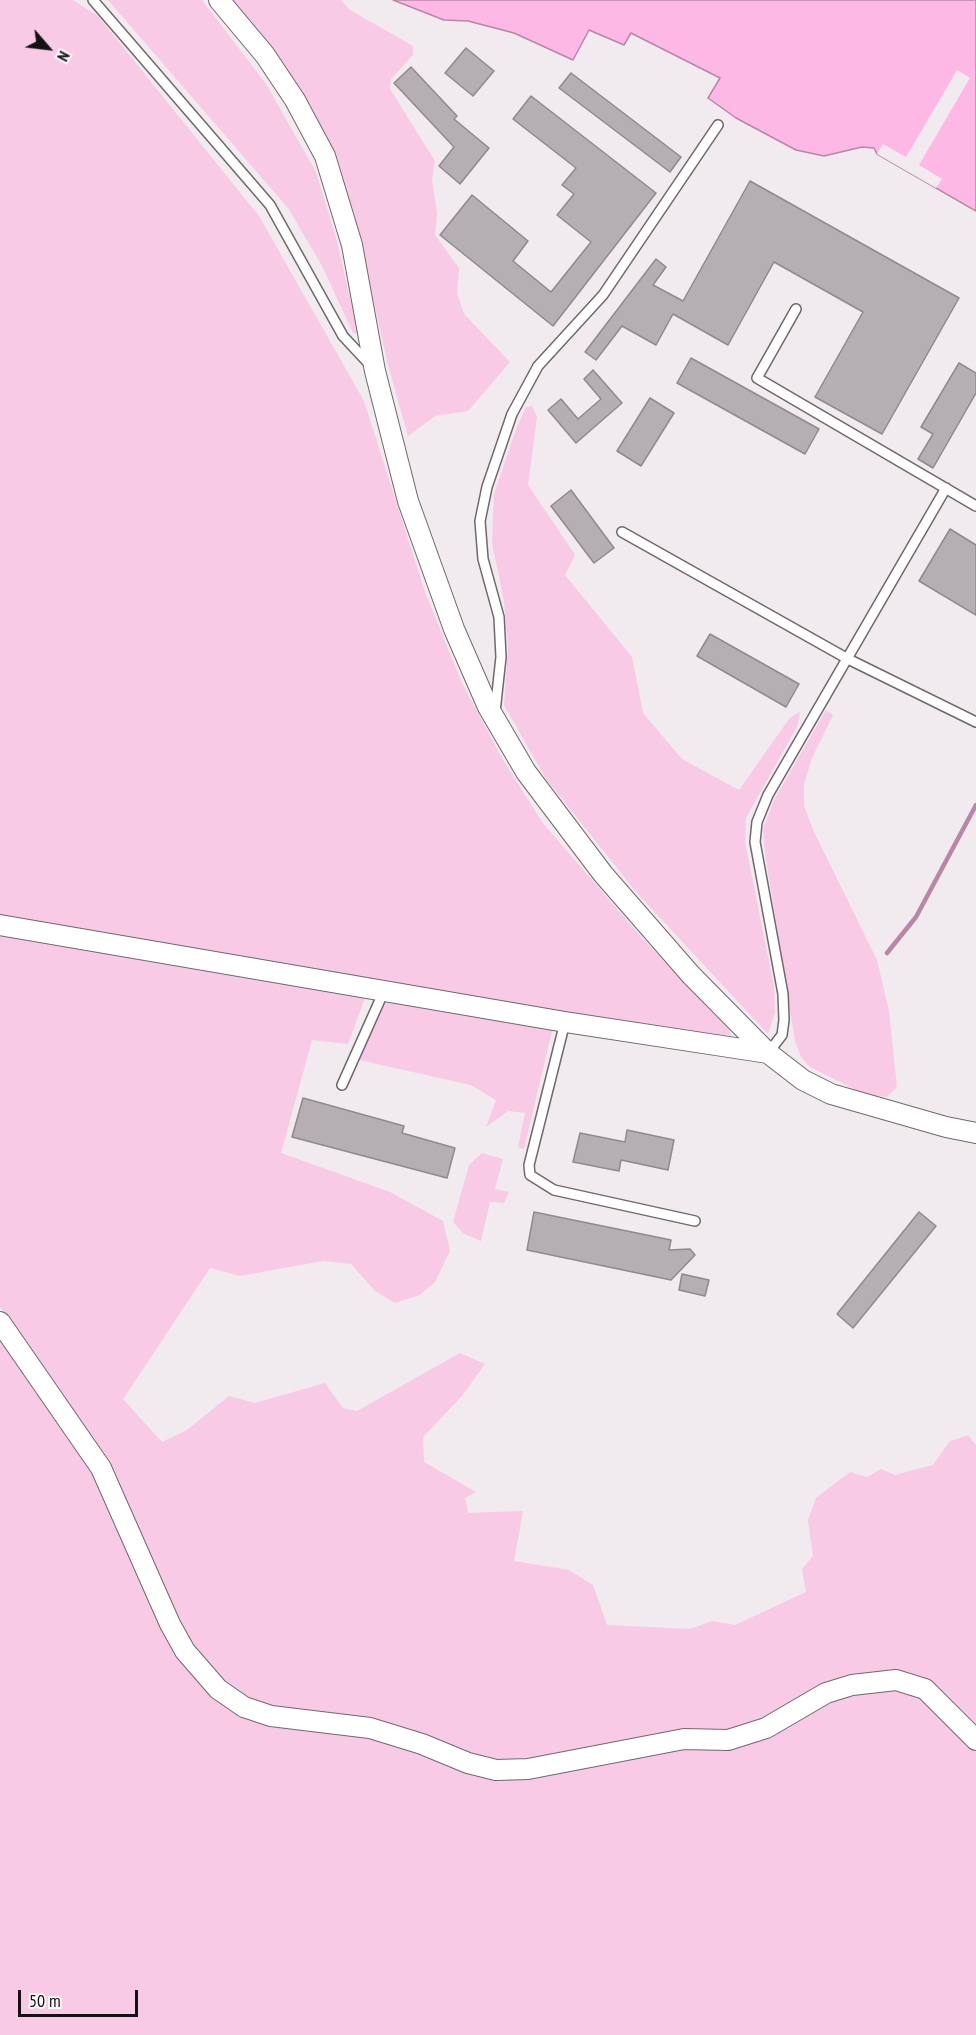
<!DOCTYPE html>
<html>
<head>
<meta charset="utf-8">
<style>
	body { margin:0 }
	#map { position:relative; width:976px; height:2035px; overflow:hidden; background:#f1eaee; font-family:"PT Sans Narrow",sans-serif }
	canvas { display:block }
	.north { position:absolute; left:18px; top:18px; width:60px; height:60px; -webkit-text-stroke:4px #fef7fb; paint-order:stroke; rotate:118deg; font-size:16px; font-weight:700; line-height:24px; text-align:center; color:#141213 }
	.north::after { content:''; display:block; margin:auto; width:21px; height:27px; background:#141213; clip-path:polygon(50% 0,100% 100%,50% 72%,0 100%) }
	.scale { position:absolute; left:18px; top:1990px; width:120px; height:27px; box-sizing:border-box; border:3px solid #141213; border-top:0; padding-left:8px; font-size:18px; line-height:21px; white-space:nowrap; color:#141213; -webkit-text-stroke:4px #fef7fb; paint-order:stroke }
</style>
</head>
<body>
<div id="map">
<canvas width="976" height="2035"></canvas>
<div class="north">N</div>
<div class="scale">50 m</div>
</div>
<script>
const g = document.querySelector('canvas').getContext('2d');
g.lineJoin = 'round';
function fill(path, color) {
  g.fillStyle = color;
  g.fill(path, 'evenodd');
}
function toPath(rows) {
  const path = new Path2D();
  for (const r of rows) {
    path.moveTo(r[0], r[1]);
    for (let i = 2; i < r.length; i += 2) path.lineTo(r[i], r[i + 1]);
  }
  return path;
}
function strokePath(path, color, width, dash) {
  g.strokeStyle = color;
  g.lineWidth = width;
  g.lineCap = dash ? 'butt' : 'round';
  g.setLineDash(dash || []);
  g.stroke(path);
}
const green = toPath([
	[0,0,73,0,98,16,259,216,364,401,425,592,462,683,502,758,542,822,643,939,730,1031,731,1036,728,1040,0,919],
	[108,0,202,0,266,84,316,172,337,241,358,333,353,333,322,266,288,208],
	[232,0,341,0,350,10,413,46,413,55,391,79,390,89,435,161,432,180,437,213,435,235,459,268,457,293,464,314,510,362,468,411,435,416,408,436,388,365,356,223,336,156,273,50],
	[532,406,537,417,528,485,575,555,565,575,632,657,643,713,682,759,739,790,789,719,800,711,798,725,746,818,745,842,774,986,775,1012,768,1034,637,893,546,779,504,705,508,647,504,601,492,543,494,494,515,432,526,407],
	[826,710,833,715,812,758,804,784,804,806,814,832,877,960,889,1011,897,1087,887,1097,866,1095,810,1067,801,1057,795,1041,765,853,763,829,774,800],
	[0,931,366,995,348,1044,312,1040,281,1153,390,1192,443,1221,450,1251,435,1282,420,1295,395,1303,375,1291,351,1264,323,1261,240,1276,210,1268,123,1399,162,1442,187,1430,229,1396,255,1403,325,1383,343,1408,357,1411,460,1353,485,1364,462,1396,423,1437,424,1462,476,1492,465,1498,468,1513,523,1511,514,1561,569,1570,593,1585,607,1625,690,1629,712,1621,735,1625,806,1592,802,1569,813,1556,808,1520,816,1498,850,1472,867,1477,881,1469,895,1475,933,1465,950,1441,968,1435,976,1445,976,1733,894,1674,744,1729,499,1765,245,1701,222,1683,192,1648,175,1619,88,1433,0,1307],
	[388,998,553,1027,524,1149,518,1147,525,1113,508,1111,486,1127,496,1100,471,1085,359,1060],
	[482,1153,503,1159,495,1189,509,1192,504,1203,490,1202,481,1241,464,1234,453,1222,469,1165],
	[0,1333,97,1475,214,1692,369,1733,462,1767,700,1744,851,1690,909,1688,938,1708,976,1750,976,2035,0,2035]
]);
const water = toPath([
	[393,0,976,0,976,211,877,154,874,148,862,147,824,156,796,150,736,118,708,98,720,78,631,33,624,45,589,30,573,60,514,33,468,21,444,20,393,0]
]);
const pier = toPath([
	[957,70,970,78,919,165,942,179,936,188,877,154,883,144,906,157]
]);
const stream = toPath([
	[887,953,916,917,976,805]
]);
const building = toPath([
	[466,48,494,71,473,96,445,73,466,48],
	[411,67,457,116,454,119,489,148,460,184,439,166,454,147,394,83,411,67],
	[571,73,681,157,670,172,559,88,571,73],
	[531,96,656,193,553,326,440,235,472,195,528,241,513,261,551,292,591,242,557,215,574,194,562,185,576,168,513,119,531,96],
	[750,181,959,298,882,434,815,397,863,312,774,262,728,345,673,314,656,345,622,326,596,360,585,352,656,259,666,267,653,285,683,301,750,181],
	[691,358,819,429,805,454,677,383,691,358],
	[959,363,976,373,976,393,933,468,918,459,933,434,921,427,959,363],
	[593,370,622,403,576,443,548,410,561,399,578,419,601,399,584,379,593,370],
	[650,398,674,413,641,466,617,451,650,398],
	[571,490,614,548,594,563,551,506,571,490],
	[950,529,976,545,976,615,919,581,950,529],
	[710,634,799,684,786,707,697,656,710,634],
	[303,1098,404,1126,402,1133,455,1148,447,1178,292,1137,303,1098],
	[627,1130,674,1140,668,1170,621,1160,619,1171,573,1162,580,1133,625,1142,627,1130],
	[534,1212,671,1240,669,1250,690,1249,695,1255,671,1280,527,1250,534,1212],
	[919,1212,936,1226,853,1328,837,1314,919,1212],
	[682,1274,709,1280,705,1296,679,1290,682,1274]
]);
const lane = toPath([
	[93,0,270,205,343,336,370,365],
	[796,309,757,378,976,506],
	[622,532,848,659,976,722],
	[495,712,501,657,499,617,483,559,480,521,487,487,512,414,538,366,603,295,718,125],
	[565,1022,529,1165,530,1175,554,1190,695,1221],
	[768,1053,782,1035,784,1020,783,994,755,842,757,822,768,795,946,488],
	[342,1085,384,991]
]);
const street = toPath([
	[219,0,265,55,295,100,325,156,352,245,375,371,408,501,454,629,488,707,526,772,603,874,691,975,768,1053,803,1080,831,1094,946,1127,976,1133],
	[0,925,565,1022,768,1053],
	[0,1322,101,1468,170,1624,185,1651,218,1689,244,1707,271,1716,370,1728,422,1744,468,1763,496,1770,528,1769,684,1739,728,1740,766,1728,826,1693,852,1685,896,1680,925,1689,976,1740]
]);
fill(green, '#f8cae6');
fill(water, '#feb8e5');
strokePath(water, '#b886a6', 1.5);
fill(pier, '#f1eaee');
strokePath(stream, '#b886a6', 4.5);
fill(building, '#b5aeb2');
strokePath(building, '#90898d', 1.5);
strokePath(lane, '#6f696c', 12);
strokePath(street, '#6f696c', 22);
strokePath(lane, '#fff', 9);
strokePath(street, '#fff', 20);
</script>
</body>
</html>
